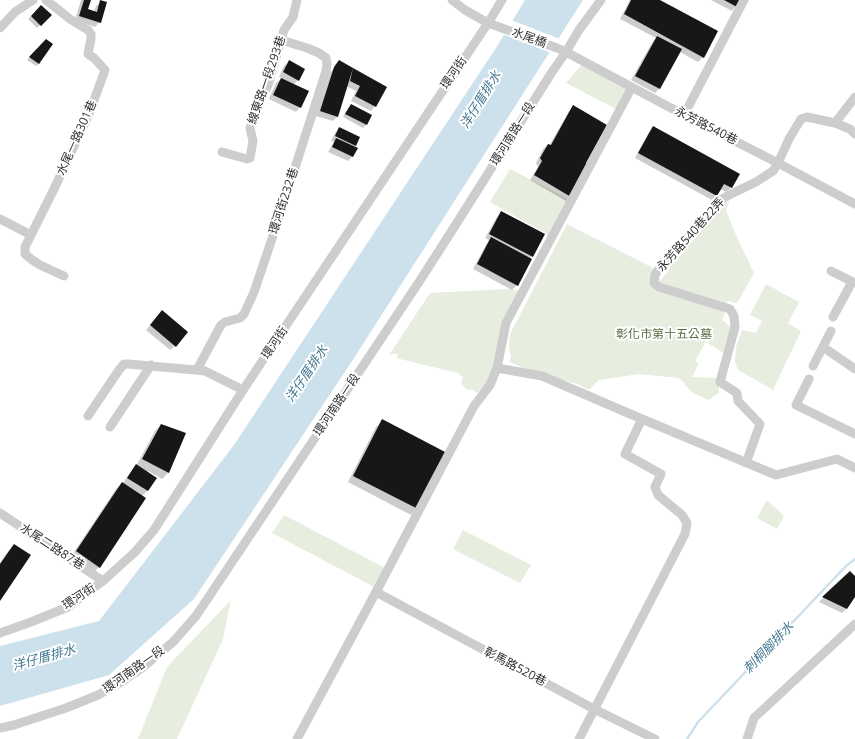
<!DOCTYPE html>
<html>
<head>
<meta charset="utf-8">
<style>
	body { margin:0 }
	canvas { display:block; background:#fff }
</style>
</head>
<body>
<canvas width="855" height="739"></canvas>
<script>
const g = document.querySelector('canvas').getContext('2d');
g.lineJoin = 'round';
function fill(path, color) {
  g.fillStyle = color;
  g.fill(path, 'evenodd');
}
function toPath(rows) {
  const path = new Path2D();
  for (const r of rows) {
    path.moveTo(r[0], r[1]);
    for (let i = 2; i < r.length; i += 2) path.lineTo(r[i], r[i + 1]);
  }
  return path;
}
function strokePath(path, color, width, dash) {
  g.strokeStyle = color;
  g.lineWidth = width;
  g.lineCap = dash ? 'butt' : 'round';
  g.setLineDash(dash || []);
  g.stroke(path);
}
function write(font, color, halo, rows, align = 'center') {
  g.font = font + ' "Open Sans","Noto Sans TC",sans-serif';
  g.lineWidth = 4;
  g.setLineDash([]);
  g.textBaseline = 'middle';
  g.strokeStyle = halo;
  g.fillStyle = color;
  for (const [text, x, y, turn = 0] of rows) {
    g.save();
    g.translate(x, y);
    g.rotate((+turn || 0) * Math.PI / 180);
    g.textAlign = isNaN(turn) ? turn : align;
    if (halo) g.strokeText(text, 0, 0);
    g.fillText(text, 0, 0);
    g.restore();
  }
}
const green = toPath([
	[582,64,629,86,618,110,566,83],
	[510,169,570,200,550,236,490,202],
	[730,201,726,210,735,233,754,273,737,303,728,301,723,309,726,310,722,320,732,328,732,334,723,353,708,343,709,336,695,361,699,363,692,377,719,378,719,393,708,400,693,393,679,378,639,374,599,380,589,390,577,384,526,369,510,362,511,356,510,354,509,348,510,334,567,224,659,271,656,285,666,274,672,264,677,260,722,205],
	[766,284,799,302,788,323,801,331,773,390,738,370,735,362,736,347,742,330,756,333,762,321,750,315],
	[506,289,523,291,510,318,493,379,477,393,473,390,466,389,461,383,463,378,458,373,396,358,398,354,394,354,389,355,430,293],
	[767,500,784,516,777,529,757,518],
	[284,515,387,569,376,588,272,533],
	[463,530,531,565,520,583,453,549],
	[231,600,223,639,177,739,138,739,167,667]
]);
const water = toPath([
	[525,0,583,0,356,355,194,599,109,675,0,706,0,646,99,621,234,445,496,48]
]);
const pier = toPath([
	[511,20,560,39,551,53,502,34]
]);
const shadow = toPath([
	[81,0,89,0,86,10,94,12,96,6,101,2,100,22,95,27,75,20],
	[630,0,658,0,703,57,698,62,680,52,659,89,655,93,631,80,653,41,656,38,620,19],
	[711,0,739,0,736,6,732,11],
	[41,6,50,15,37,28,28,19],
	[46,40,39,64,36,66,27,60],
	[289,62,298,80,293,85,300,107,296,112,269,99,276,83,282,78,279,77,284,66],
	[339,62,385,87,375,106,371,111,351,101,356,91,346,86,337,117,333,121,316,116,330,73],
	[351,105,371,115,366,125,363,128,343,117,348,108],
	[573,107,584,163,570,196,566,201,530,180,538,167,536,163,543,149,548,145,549,146,569,111],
	[339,128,359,138,354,147,352,157,348,161,328,152,334,142,331,141,335,133],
	[653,128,738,174,731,188,726,192,720,189,716,195,712,200,635,158,649,132],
	[501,212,532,256,529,259,517,285,512,290,473,269,487,243,489,240,485,238,497,217],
	[158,316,175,346,170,350,146,330],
	[383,420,417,509,411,515,348,482,376,427],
	[161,425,184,434,168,473,162,479,148,471,147,473,155,478,147,491,142,496,99,567,93,573,70,558,116,489,122,483,123,483,132,470,136,466,155,431],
	[14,545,0,599,0,563,8,551],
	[850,572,855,578,855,595,847,608,842,613,819,602]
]);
const stream = toPath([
	[687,739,698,722,846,566,855,559]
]);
const building = toPath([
	[84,0,91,0,88,9,97,12,100,0,107,2,101,23,79,16],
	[631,0,660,0,718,31,704,58,624,14],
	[724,0,741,0,737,7],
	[41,5,52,15,41,26,31,16],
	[657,36,682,49,660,89,635,76],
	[46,39,53,44,39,64,29,57],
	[289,60,305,69,299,81,283,72],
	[339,60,353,68,338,117,320,111,334,67],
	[353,68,387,87,376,107,355,96,360,86,350,81],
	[281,78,309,91,301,108,273,95],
	[351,104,372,115,367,125,345,114],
	[573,105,607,125,586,163,589,165,571,197,534,175,542,161,540,158,548,144,551,145],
	[653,126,740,174,732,188,724,184,717,196,638,153],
	[339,127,360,137,356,146,335,136],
	[336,138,358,148,353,157,332,147],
	[501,211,545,234,533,257,489,234],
	[491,237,532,259,518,286,477,264],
	[162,310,188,332,176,347,150,325],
	[382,419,447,453,418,509,353,476],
	[161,424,186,433,169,473,142,459],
	[136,464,157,478,148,491,127,478],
	[122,482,146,498,100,568,76,551],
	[14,544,31,555,0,601,0,564],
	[850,571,855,576,855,597,847,609,822,597]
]);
const minor = toPath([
	[46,0,70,19,88,30,91,34,91,39,88,54,94,58,105,70,89,114,54,189,25,247,25,254,31,259,40,265,64,276],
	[452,0,465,10,488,23,557,48,566,52,684,115,778,163,855,204],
	[0,28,15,12,33,0],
	[684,115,744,0],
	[835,123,855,97],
	[222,152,247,159,250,158,253,141,250,128,257,108,268,85,284,30,293,17,297,0],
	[0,219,31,235],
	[831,271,855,283],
	[833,317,852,282],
	[823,347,855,369],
	[813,366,831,331],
	[497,368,542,376,642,419,776,475,837,459,855,468],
	[196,370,205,371,243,390],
	[809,379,796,405,855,434],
	[88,416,119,370,124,364,128,364,196,370,199,366,221,325,225,322,240,318,244,314,254,292,277,224,326,71,327,64,326,58,319,53,307,48,281,40],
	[110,427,151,365],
	[746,463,760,424,738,401,737,393,720,382,735,327,734,316,730,309,659,287,654,283,655,275,661,266,675,252,718,202,727,196,756,182,773,171,778,163,789,139,801,119,807,117,835,123,850,129,855,134],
	[0,513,103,581],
	[376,592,594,709,655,739],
	[0,633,31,622,68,607,103,581,135,552,154,530,243,390,488,23,502,0],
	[0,728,14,725,66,708,98,695,121,682,142,668,173,642,196,616,419,282,453,229,552,72,566,52,579,30,601,0],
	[297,739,376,592,474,406,490,385,497,368,506,323,632,87],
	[579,739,685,534,687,523,682,515,658,495,655,487,661,474,625,454,642,419],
	[747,739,754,718,855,624]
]);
const streetNames = [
	["水尾橋",529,38,20],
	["環河街",454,73,-56],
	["線東路一段293巷",267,80,-71],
	["永芳路540巷",706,126,27],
	["環河南路一段",513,134,-58],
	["水尾一路301巷",77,138,-66],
	["環河街232巷",284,201,-72],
	["永芳路540巷22弄",691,235,-48],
	["環河街",275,343,-56],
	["環河南路一段",337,405,-56],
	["水尾二路87巷",52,547,33],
	["環河街",79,597,-33],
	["彰馬路520巷",515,667,28],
	["環河南路一段",134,670,-35]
];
const parkNames = [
	["彰化市第十五公墓",664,335]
];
const waterNames = [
	["洋仔厝排水",481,100,-58],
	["洋仔厝排水",307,374,-56],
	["刺桐腳排水",769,648,-46],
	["洋仔厝排水",44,658,-16]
];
fill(green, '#e7eddf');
fill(water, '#cce1eb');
fill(pier, '#fff');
fill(shadow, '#0003');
strokePath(stream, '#cce1eb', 2.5);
fill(building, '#171717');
strokePath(minor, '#cdcdcd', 9);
write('12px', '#303030', '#fff', streetNames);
write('12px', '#566b3e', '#fff', parkNames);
write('italic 13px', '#407690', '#fff', waterNames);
</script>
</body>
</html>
